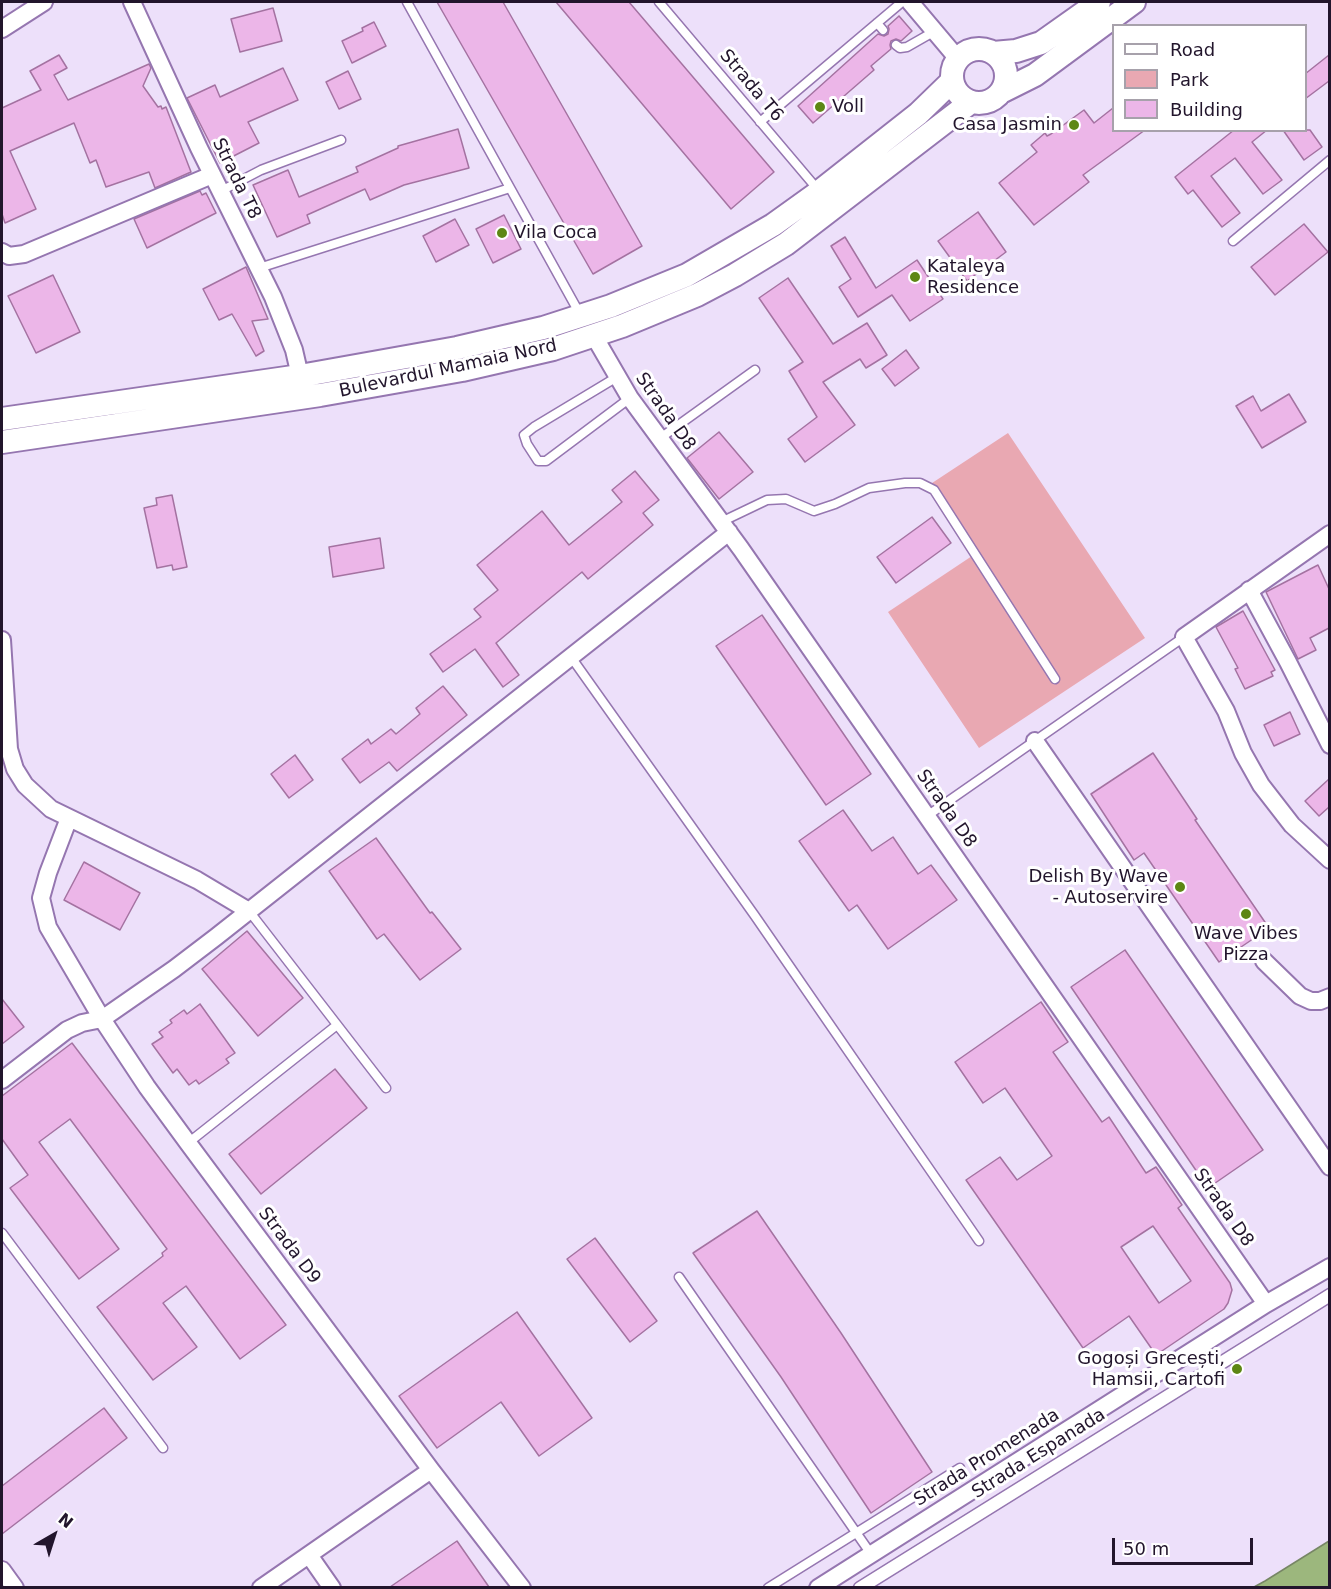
<!DOCTYPE html>
<html>
<head>
<meta charset="utf-8">
<style>
	body { margin:0 }
	#map { position:relative; width:1331px; height:1589px; overflow:hidden; background:#ede0fa; font-family:"DejaVu Sans",sans-serif }
	canvas { display:block }
	.frame { position:absolute; inset:0; border:3px solid #22152c; pointer-events:none }
	.legend { position:absolute; left:1112px; top:24px; width:195px; height:108px; box-sizing:border-box; background:#fff; border:2px solid #a7a1ab; margin:0; padding:8px 10px; list-style:none; font-size:18px; color:#22152c }
	.legend li { display:flex; align-items:center; gap:12px; height:30px }
	.legend b { width:30px; border:2px solid #a7a1ab }
	.north { position:absolute; left:24px; top:1505px; width:60px; height:60px; -webkit-text-stroke:4px #fff; paint-order:stroke; rotate:39deg; font-size:16px; font-weight:700; line-height:24px; text-align:center; color:#22152c }
	.north::after { content:''; display:block; margin:auto; width:21px; height:27px; background:#22152c; clip-path:polygon(50% 0,100% 100%,50% 72%,0 100%) }
	.scale { position:absolute; left:1112px; top:1538px; width:141px; height:27px; box-sizing:border-box; border:3px solid #22152c; border-top:0; padding-left:8px; font-size:18px; line-height:21px; white-space:nowrap; color:#22152c; -webkit-text-stroke:4px #fff; paint-order:stroke }
</style>
</head>
<body>
<div id="map">
<canvas width="1331" height="1589"></canvas>
<div class="frame"></div>
<ul class="legend">
<li><b style="height:8px;background:#fff"></b>Road</li>
<li><b style="height:16px;background:#e9a8b2"></b>Park</li>
<li><b style="height:16px;background:#ecb6e8"></b>Building</li>
</ul>
<div class="north">N</div>
<div class="scale">50 m</div>
</div>
<script>
const g = document.querySelector('canvas').getContext('2d');
g.lineJoin = 'round';
function fill(path, color) {
  g.fillStyle = color;
  g.fill(path, 'evenodd');
}
function toPath(rows) {
  const path = new Path2D();
  for (const r of rows) {
    if (r.length === 3) {
      path.moveTo(r[0] + r[2], r[1]);
      path.arc(r[0], r[1], r[2], 0, 2 * Math.PI);
      continue;
    }
    path.moveTo(r[0], r[1]);
    for (let i = 2; i < r.length; i += 2) path.lineTo(r[i], r[i + 1]);
  }
  return path;
}
function strokePath(path, color, width, dash) {
  g.strokeStyle = color;
  g.lineWidth = width;
  g.lineCap = dash ? 'butt' : 'round';
  g.setLineDash(dash || []);
  g.stroke(path);
}
function write(font, color, halo, rows, align = 'center') {
  g.font = font + ' "DejaVu Sans",sans-serif';
  g.lineWidth = 6;
  g.setLineDash([]);
  g.textBaseline = 'middle';
  g.strokeStyle = halo;
  g.fillStyle = color;
  for (const [text, x, y, turn = 0] of rows) {
    g.save();
    g.translate(x, y);
    g.rotate((+turn || 0) * Math.PI / 180);
    g.textAlign = isNaN(turn) ? turn : align;
    if (halo) g.strokeText(text, 0, 0);
    g.fillText(text, 0, 0);
    g.restore();
  }
}
const green = toPath([
	[1008,433,1145,638,979,748,888,612,972,556,926,487]
]);
const water = toPath([
	[1329,1541,1329,1587,1254,1587,1265,1581,1329,1541]
]);
const building = toPath([
	[437,2,503,2,642,246,593,274,437,2],
	[556,2,629,2,774,172,731,209,556,2],
	[273,8,282,41,240,52,231,19,273,8],
	[899,16,912,31,901,41,896,39,891,41,890,45,891,49,871,66,874,70,813,123,798,106,878,34,884,36,888,34,889,29,888,26,899,16],
	[374,22,386,46,352,63,342,41,363,31,362,28,374,22],
	[59,55,67,68,54,75,68,100,149,64,151,68,143,86,158,107,161,106,162,109,166,107,191,172,155,188,149,172,106,187,96,160,90,163,74,123,10,151,36,209,5,223,2,214,2,108,41,90,30,71,59,55],
	[1329,55,1329,81,1305,99,1305,74,1329,55],
	[283,68,298,100,248,122,259,143,220,163,187,98,215,85,220,97,283,68],
	[348,71,361,99,339,109,326,82,348,71],
	[1113,108,1113,130,1145,130,1083,175,1089,182,1034,225,999,183,1037,152,1031,145,1045,133,1047,136,1051,134,1084,110,1094,123,1113,108],
	[458,129,469,168,404,185,370,200,365,189,307,215,310,223,277,237,253,185,288,170,299,197,358,172,356,167,398,148,398,146,458,129],
	[1234,130,1267,130,1252,142,1282,180,1263,194,1235,158,1211,176,1240,213,1222,227,1193,190,1188,194,1175,177,1234,130],
	[1283,130,1310,130,1322,147,1304,160,1283,130],
	[200,191,202,195,206,193,216,213,147,248,134,219,200,191],
	[978,212,1006,252,967,281,938,241,978,212],
	[504,215,521,249,493,263,476,229,504,215],
	[455,219,469,245,436,262,423,236,455,219],
	[1304,224,1328,252,1275,295,1251,267,1304,224],
	[845,237,876,288,917,260,943,299,910,321,892,295,858,317,839,287,851,279,831,246,845,237],
	[246,267,268,319,252,321,264,351,256,356,232,314,219,320,203,289,246,267],
	[53,275,80,332,36,353,8,296,53,275],
	[788,278,833,344,867,323,887,355,866,368,860,359,823,382,855,425,805,462,788,439,817,417,789,371,803,362,759,298,788,278],
	[906,350,919,368,895,386,882,369,906,350],
	[1289,394,1306,422,1262,448,1236,406,1253,396,1261,411,1289,394],
	[719,432,753,472,719,499,687,458,719,432],
	[635,471,659,500,643,513,653,525,588,579,582,572,496,643,519,675,503,687,475,649,443,672,430,654,481,617,474,609,498,590,477,565,542,511,569,545,622,502,612,490,635,471],
	[172,495,187,567,173,570,172,565,157,568,144,508,157,505,156,498,172,495],
	[932,517,951,543,896,583,877,557,932,517],
	[380,538,384,568,333,577,329,547,380,538],
	[1318,565,1329,589,1329,628,1310,638,1316,650,1298,659,1266,592,1318,565],
	[1243,611,1275,670,1271,672,1273,676,1245,689,1235,669,1238,668,1216,627,1243,611],
	[762,615,871,774,826,805,716,646,762,615],
	[443,686,467,715,397,771,389,762,360,783,342,759,368,739,371,744,391,729,396,734,420,714,416,708,443,686],
	[1290,712,1300,734,1274,746,1264,725,1290,712],
	[1153,753,1197,819,1195,820,1269,928,1219,962,1144,853,1134,860,1091,794,1153,753],
	[295,755,313,780,289,798,271,774,295,755],
	[1329,779,1329,807,1319,816,1305,801,1329,779],
	[843,810,872,851,893,837,918,874,931,865,957,900,888,949,857,905,849,911,799,841,843,810],
	[376,838,430,913,432,912,461,949,420,980,384,934,377,939,329,871,376,838],
	[84,862,140,893,120,930,64,900,84,862],
	[247,931,303,998,258,1036,202,969,247,931],
	[1125,950,1263,1150,1208,1188,1071,987,1125,950],
	[2,999,24,1027,2,1044,2,999],
	[1041,1002,1068,1042,1053,1052,1102,1122,1109,1117,1146,1173,1156,1167,1182,1205,1178,1208,1230,1283,1232,1290,1228,1303,1224,1309,1156,1355,1129,1316,1083,1348,966,1180,1000,1157,1017,1180,1052,1156,1005,1088,983,1103,955,1062,1041,1002],
	[1153,1226,1191,1281,1159,1303,1121,1247,1153,1226],
	[200,1004,235,1053,226,1059,229,1063,199,1084,196,1080,189,1085,177,1069,173,1073,152,1044,163,1037,159,1032,172,1023,170,1020,184,1010,187,1014,200,1004],
	[72,1043,286,1325,240,1359,186,1286,163,1303,197,1347,153,1380,97,1307,163,1256,162,1253,167,1249,70,1119,39,1142,119,1249,79,1279,10,1188,28,1175,2,1139,2,1096,72,1043],
	[335,1069,367,1108,261,1194,229,1154,335,1069],
	[757,1211,841,1333,932,1472,871,1513,781,1377,693,1253,757,1211],
	[595,1238,657,1321,630,1342,567,1259,595,1238],
	[517,1312,592,1418,539,1456,501,1402,437,1448,399,1396,517,1312],
	[104,1408,127,1438,2,1534,2,1486,104,1408],
	[457,1541,489,1587,390,1587,457,1541]
]);
const service = toPath([
	[407,2,581,316],
	[659,2,819,191],
	[877,23,883,30],
	[896,45,900,48,907,47,935,31],
	[760,122,902,2],
	[221,191,261,170,341,140],
	[1233,241,1330,160],
	[259,268,510,188],
	[617,377,534,427,524,435,527,444,538,461,546,461,630,398],
	[659,439,755,370],
	[721,522,767,500,786,499,814,511,835,504,869,488,905,483,920,483,934,490,1055,679],
	[571,657,755,916,979,1241],
	[927,816,1184,637],
	[249,911,386,1088],
	[188,1143,337,1025],
	[2,1233,163,1448],
	[679,1277,871,1554],
	[768,1588,960,1468]
]);
const pedestrian = toPath([
	[860,1588,1330,1295]
]);
const minor = toPath([
	[132,2,199,148,273,297,294,350,300,376],
	[910,2,958,59],
	[2,29,44,2],
	[2,252,9,256,24,254,212,175],
	[594,336,630,398,741,549,1266,1304],
	[1330,534,1184,637,1226,711,1243,753,1261,785,1292,825,1330,860],
	[1249,590,1288,662,1330,745],
	[2,640,9,749,15,769,25,785,51,809,197,880,249,911],
	[1035,741,1330,1167],
	[69,818,48,873,41,898,48,927,102,1019,174,969,216,937,729,532],
	[1264,961,1300,996,1311,1001,1320,1001,1330,997],
	[2,1080,67,1030,82,1023,102,1019,147,1087,188,1143,431,1470,522,1588],
	[309,1555,332,1588],
	[2,1570,15,1588],
	[261,1588,431,1470],
	[818,1588,1266,1304,1330,1267]
]);
const secondary = toPath([
	[979,76,27],
	[993,53,1016,51,1041,43,1099,2],
	[1001,92,1035,75,1134,2],
	[2,419,300,376,457,348,543,328,611,306,687,275,773,225,819,192,918,114,952,81],
	[2,442,320,395,462,370,553,349,622,326,697,295,735,275,786,244,971,102]
]);
const markers = [
	[820,107,6,"#5d8714"],
	[1074,125,6,"#5d8714"],
	[502,233,6,"#5d8714"],
	[915,277,6,"#5d8714"],
	[1180,887,6,"#5d8714"],
	[1246,914,6,"#5d8714"],
	[1237,1369,6,"#5d8714"]
];
const streetNames = [
	["Strada T6",751,86,50],
	["Strada T8",236,179,64],
	["Bulevardul Mamaia Nord",448,369,-12],
	["Strada D8",665,412,55],
	["Strada D8",946,809,55],
	["Strada D8",1223,1208,55],
	["Strada D9",289,1246,53],
	["Strada Espanada",1039,1454,-32],
	["Strada Promenada",987,1458,-32]
];
const poiNames = [
	["Voll",832,107],
	["Casa Jasmin",1062,125,"right"],
	["Vila Coca",514,233],
	["Kataleya",927,267],
	["Residence",927,288],
	["Delish By Wave",1168,877,"right"],
	["- Autoservire",1168,898,"right"],
	["Wave Vibes",1246,934,"center"],
	["Pizza",1246,955,"center"],
	["Gogoși Grecești,",1225,1359,"right"],
	["Hamsii, Cartofi",1225,1380,"right"]
];
fill(green, '#e9a8b2');
fill(water, '#9cb77d');
strokePath(water, '#778665', 1.5);
fill(building, '#ecb6e8');
strokePath(building, '#a472a1', 1.5);
strokePath(service, '#9576b0', 11);
strokePath(pedestrian, '#9576b0', 15);
strokePath(minor, '#9576b0', 20);
strokePath(secondary, '#9576b0', 26);
strokePath(service, '#fff', 8);
strokePath(pedestrian, '#fff', 12);
strokePath(minor, '#fff', 16);
strokePath(secondary, '#fff', 22);
for (const [x, y, r, color] of markers) {
  const dot = new Path2D();
  dot.arc(x, y, r, 0, 2 * Math.PI);
  g.fillStyle = color;
  g.fill(dot);
  strokePath(dot, '#fff', 2);
}
write('18px', '#22152c', '#fff', streetNames);
write('18px', '#22152c', '#fff', poiNames, 'left');
</script>
</body>
</html>
